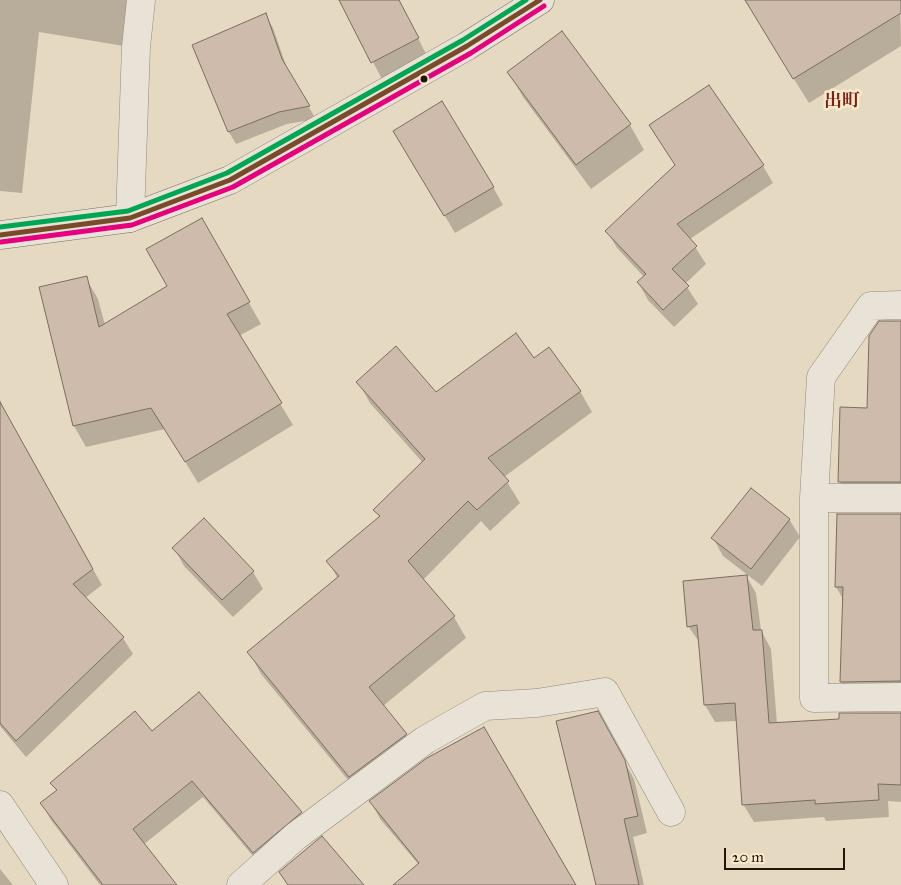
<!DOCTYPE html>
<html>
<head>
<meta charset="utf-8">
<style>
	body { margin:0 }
	#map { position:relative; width:901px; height:885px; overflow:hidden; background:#e6d9c1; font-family:"IM FELL Great Primer",serif }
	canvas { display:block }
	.scale { position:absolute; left:724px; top:848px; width:121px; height:22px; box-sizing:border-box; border:2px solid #261308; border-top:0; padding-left:6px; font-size:15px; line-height:18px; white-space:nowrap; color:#261308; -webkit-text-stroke:4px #f8eacd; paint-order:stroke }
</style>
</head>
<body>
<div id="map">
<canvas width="901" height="885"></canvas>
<div class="scale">20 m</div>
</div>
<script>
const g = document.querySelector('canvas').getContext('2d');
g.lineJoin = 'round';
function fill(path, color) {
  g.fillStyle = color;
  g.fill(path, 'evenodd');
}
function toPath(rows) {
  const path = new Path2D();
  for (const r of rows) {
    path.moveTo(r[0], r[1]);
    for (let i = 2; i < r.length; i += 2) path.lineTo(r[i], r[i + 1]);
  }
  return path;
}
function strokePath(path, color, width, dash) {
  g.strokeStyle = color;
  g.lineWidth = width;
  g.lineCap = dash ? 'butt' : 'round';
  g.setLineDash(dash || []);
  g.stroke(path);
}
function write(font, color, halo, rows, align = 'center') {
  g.font = font + ' "IM FELL Great Primer","Noto Serif JP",serif';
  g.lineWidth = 5;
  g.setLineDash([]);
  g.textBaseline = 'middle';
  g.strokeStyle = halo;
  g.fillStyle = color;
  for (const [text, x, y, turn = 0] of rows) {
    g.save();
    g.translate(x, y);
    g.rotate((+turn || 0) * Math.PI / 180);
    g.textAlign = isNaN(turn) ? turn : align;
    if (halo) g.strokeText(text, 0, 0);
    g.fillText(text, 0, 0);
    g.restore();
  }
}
const shadow = toPath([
	[0,0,141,0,136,48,39,32,22,193,0,191],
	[340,0,399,0,427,56,382,79],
	[765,0,900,0,901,46,809,103,765,33],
	[266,16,273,28,289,74,316,119,287,124,236,144,229,132],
	[562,32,630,125,644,150,591,189,523,97,509,72],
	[650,126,763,166,773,183,690,239,706,264,685,284,698,304,674,327,648,300,638,282,644,277,617,248,607,231,676,166],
	[405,149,493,187,503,205,455,233],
	[201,220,261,324,239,336,293,425,198,483,165,429,86,447,74,426,41,288,86,278,98,299,105,325,169,286],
	[901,322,901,500,850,499,840,482,842,408,868,409],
	[534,360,580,391,592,412,504,477,520,503,490,531,481,521,423,580,454,617,466,638,383,706,406,735,418,756,362,797,261,674,249,652,338,579,328,561,380,518,375,510,423,463,370,403,358,382,436,393],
	[0,400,15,435,26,451,102,585,85,598,123,638,133,654,26,757,0,726],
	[901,515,901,700,851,699,841,682,843,599,836,587],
	[789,519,800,537,762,586,723,556,713,538],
	[174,548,253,572,263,589,233,617,184,566],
	[746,576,756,593,761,630,771,649,777,724,840,720,840,715,901,713,901,802,888,801,889,817,826,821,824,817,754,822,743,804,738,721,715,722,705,705,700,643,688,626],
	[607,730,634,779,647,833,633,837,644,885,597,885],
	[151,733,301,813,311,829,264,869,203,797,143,845,176,885,100,885,51,820,42,804,57,792,52,783],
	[371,802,575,885,395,885,419,865,380,819],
	[0,869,13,885,0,885]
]);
const building = toPath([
	[339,0,399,0,419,38,371,63,339,0],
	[745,0,901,0,901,13,793,79,745,0],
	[266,13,282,59,310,106,279,112,228,132,192,45,266,13],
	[562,31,631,124,576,165,507,72,562,31],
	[709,85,764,165,677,224,697,246,672,269,689,286,663,310,637,282,646,274,605,231,675,165,649,125,709,85],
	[442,101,494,187,444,216,393,131,442,101],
	[202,218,250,302,227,314,282,403,185,462,151,408,73,426,39,287,87,276,99,327,167,286,146,249,202,218],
	[879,321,901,321,901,482,838,482,840,407,867,408,869,336,879,321],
	[516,333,534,358,549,347,581,391,488,458,509,481,477,510,468,501,408,561,455,616,369,687,407,734,349,777,247,652,339,576,326,561,380,516,373,510,425,459,356,382,396,346,436,392,516,333],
	[0,402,93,569,73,584,124,637,16,741,0,723,0,402],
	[751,488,790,519,751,569,711,538,751,488],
	[837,514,901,514,901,681,840,682,843,587,835,587,837,514],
	[204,518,254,571,222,600,172,548,204,518],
	[747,575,753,630,762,630,769,723,839,719,839,713,901,713,901,785,878,784,879,800,815,804,815,800,742,805,735,703,704,705,697,625,687,627,683,581,747,575],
	[199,692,302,812,253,853,192,781,133,829,177,885,103,885,40,803,57,790,50,783,135,711,152,731,199,692],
	[598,711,625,760,638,816,624,819,639,885,596,885,556,721,598,711],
	[484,727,576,885,393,885,419,863,369,801,427,758,484,727],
	[322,836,364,885,288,885,279,872,322,836]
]);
const street = toPath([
	[130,218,136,47,141,0],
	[901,305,871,306,821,377,814,498,814,698,901,697],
	[814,498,901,498],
	[0,805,54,885],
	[241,885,296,836,425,740,485,706,537,703,605,692,671,812]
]);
const secondary = toPath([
	[0,235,130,218,230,180,467,46,540,0]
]);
const bus1 = toPath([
	[0,235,130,218,230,180,467,46,540,0]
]);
const bus2 = toPath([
	[1,242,132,225,233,187,471,53,544,6]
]);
const bus3 = toPath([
	[0,227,128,211,227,173,463,40,526,0]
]);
const markers = [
	[424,79,4.5,"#261308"]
];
const quarterNames = [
	["出町",842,102]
];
fill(shadow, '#0003');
fill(building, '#cebbab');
strokePath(building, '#776e61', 1);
strokePath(street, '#92887a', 29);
strokePath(secondary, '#776e61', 29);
strokePath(street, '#e9e3d7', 28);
strokePath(secondary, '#e9e3d7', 28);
strokePath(bus1, '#7a4b2a', 5);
strokePath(bus2, '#e5007d', 5);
strokePath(bus3, '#00a651', 5);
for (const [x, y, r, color] of markers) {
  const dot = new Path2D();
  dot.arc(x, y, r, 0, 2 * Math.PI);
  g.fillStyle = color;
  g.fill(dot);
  strokePath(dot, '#f8eacd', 2);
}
write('bold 18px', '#7a1f14', '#f8eacd', quarterNames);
</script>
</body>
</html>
